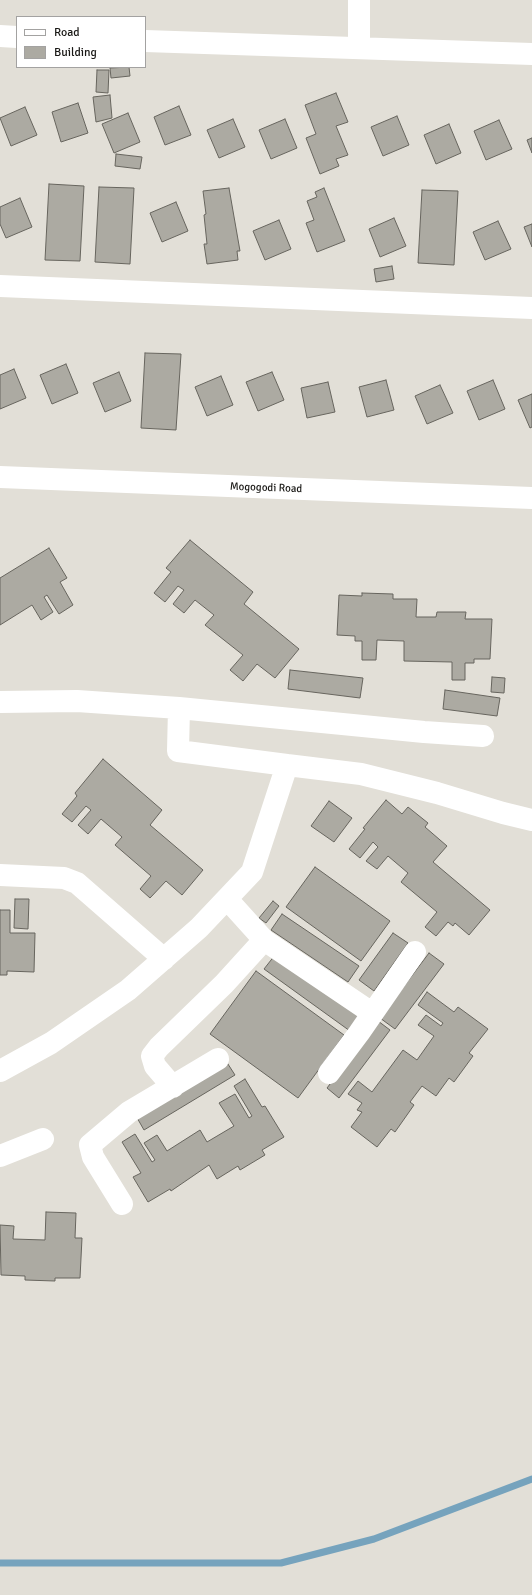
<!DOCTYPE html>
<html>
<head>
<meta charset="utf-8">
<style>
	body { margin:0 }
	#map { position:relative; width:532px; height:1595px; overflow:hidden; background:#e2dfd7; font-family:Signika,sans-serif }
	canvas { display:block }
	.legend { position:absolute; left:16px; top:16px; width:130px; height:52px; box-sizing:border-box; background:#fff; border:1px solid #a3a2a1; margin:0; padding:5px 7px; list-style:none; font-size:12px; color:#181714 }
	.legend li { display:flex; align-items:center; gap:8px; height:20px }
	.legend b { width:20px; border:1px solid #a3a2a1 }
</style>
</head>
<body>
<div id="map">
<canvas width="532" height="1595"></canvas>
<ul class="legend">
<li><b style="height:5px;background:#fff"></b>Road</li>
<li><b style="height:11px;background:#acaaa2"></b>Building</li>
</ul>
</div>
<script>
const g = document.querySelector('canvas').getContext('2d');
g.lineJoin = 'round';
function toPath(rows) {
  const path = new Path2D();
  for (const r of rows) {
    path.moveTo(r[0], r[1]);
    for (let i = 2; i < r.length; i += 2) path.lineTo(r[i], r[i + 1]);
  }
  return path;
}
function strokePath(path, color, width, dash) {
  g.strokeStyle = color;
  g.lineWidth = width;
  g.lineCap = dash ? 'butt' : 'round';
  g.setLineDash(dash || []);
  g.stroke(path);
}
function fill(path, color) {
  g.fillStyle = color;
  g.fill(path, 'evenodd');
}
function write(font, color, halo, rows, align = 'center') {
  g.font = font + ' Signika,sans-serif';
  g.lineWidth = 3.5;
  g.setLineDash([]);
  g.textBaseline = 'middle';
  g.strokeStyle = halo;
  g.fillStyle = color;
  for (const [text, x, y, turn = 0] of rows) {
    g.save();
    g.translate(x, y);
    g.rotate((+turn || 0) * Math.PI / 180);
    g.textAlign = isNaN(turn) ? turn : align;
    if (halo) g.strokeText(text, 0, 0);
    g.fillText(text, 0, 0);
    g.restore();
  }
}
const stream = toPath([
	[0,1563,281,1563,374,1539,532,1479]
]);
const building = toPath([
	[129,67,130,76,111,78,110,68,129,67],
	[97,70,109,70,108,93,96,92,97,70],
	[336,93,348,122,336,126,348,155,336,159,339,166,320,174,306,138,316,134,305,105,336,93],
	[110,95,112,118,96,122,93,97,110,95],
	[78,103,88,133,61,142,52,112,78,103],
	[179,106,191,135,165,145,154,117,179,106],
	[25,107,37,135,11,146,0,118,25,107],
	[128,113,140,142,114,153,102,124,128,113],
	[397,116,409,145,383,156,371,127,397,116],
	[233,119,245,147,219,158,207,130,233,119],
	[285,119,297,148,271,159,259,130,285,119],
	[499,120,512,149,486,160,474,131,499,120],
	[449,124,461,153,436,164,424,135,449,124],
	[532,138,532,153,527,140,532,138],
	[116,154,142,157,140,169,115,166,116,154],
	[49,184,84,186,80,261,45,260,49,184],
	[99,187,134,188,130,264,95,262,99,187],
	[229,188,240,251,237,251,238,260,207,264,204,244,207,244,204,215,206,214,203,191,229,188],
	[324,188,345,241,317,252,306,223,314,220,307,201,317,197,315,192,324,188],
	[422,190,458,191,454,265,418,263,422,190],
	[20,198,32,227,6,238,0,224,0,207,20,198],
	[176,202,188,231,162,242,150,213,176,202],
	[394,218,406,246,380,257,369,229,394,218],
	[279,220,291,249,265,260,253,231,279,220],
	[498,221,511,249,485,260,473,232,498,221],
	[532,224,532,247,524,227,532,224],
	[392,266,394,279,376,282,374,269,392,266],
	[145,353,181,354,176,430,141,428,145,353],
	[66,364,78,393,52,404,40,375,66,364],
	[14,369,26,398,0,409,0,375,14,369],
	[119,372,131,401,105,412,93,383,119,372],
	[272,372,284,400,258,411,246,382,272,372],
	[221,376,233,405,207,416,195,387,221,376],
	[386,380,394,410,367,417,359,387,386,380],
	[493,380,505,409,479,420,467,391,493,380],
	[328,382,335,412,307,418,301,388,328,382],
	[440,385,453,413,427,424,415,396,440,385],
	[532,394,532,427,530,428,518,400,532,394],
	[190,540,253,592,244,604,299,649,275,678,257,664,243,681,230,670,243,655,205,625,214,615,195,600,184,613,173,604,184,590,178,586,165,602,154,593,171,572,166,568,190,540],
	[49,548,67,578,60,582,73,605,59,614,47,595,44,597,53,612,41,620,32,605,0,625,0,578,49,548],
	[362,593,393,594,393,599,417,599,416,617,436,617,437,612,466,612,465,619,492,619,490,659,474,659,474,663,465,663,465,680,452,680,452,662,404,661,404,641,377,640,376,660,362,660,362,641,355,641,355,636,337,635,339,595,362,596,362,593],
	[290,670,363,678,360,698,288,689,290,670],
	[492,677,505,678,504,693,491,692,492,677],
	[445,690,500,698,497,716,443,709,445,690],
	[103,759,162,810,150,825,203,870,182,895,166,881,150,898,140,889,151,876,115,845,122,837,101,819,88,834,78,825,91,810,86,806,72,822,62,814,77,796,75,793,103,759],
	[386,800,402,814,408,807,428,823,425,827,447,846,433,862,490,910,469,935,455,923,453,926,448,922,436,936,425,927,437,912,401,882,408,873,388,856,377,869,366,861,378,847,373,842,360,858,349,849,365,829,363,828,386,800],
	[329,801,352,818,334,842,311,826,329,801],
	[315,867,390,921,361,961,286,907,315,867],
	[15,899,29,899,28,929,14,928,15,899],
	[273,901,279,906,266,923,259,918,273,901],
	[0,910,10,910,10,933,35,933,34,972,7,971,7,975,0,975,0,910],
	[282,914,359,966,348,982,271,930,282,914],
	[393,933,408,943,374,991,359,980,393,933],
	[429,953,444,964,395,1029,380,1018,429,953],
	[275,955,360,1017,350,1031,264,969,275,955],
	[256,971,344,1035,298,1098,210,1034,256,971],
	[427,992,454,1012,458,1007,488,1029,469,1053,473,1056,454,1082,449,1078,436,1096,422,1086,410,1102,414,1105,395,1132,391,1129,377,1147,351,1127,362,1112,357,1110,362,1103,348,1094,358,1081,372,1092,403,1050,417,1060,434,1036,418,1025,426,1015,441,1026,443,1023,418,1005,427,992],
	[378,1021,390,1030,339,1098,327,1088,378,1021],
	[226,1061,235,1075,144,1130,136,1116,226,1061],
	[245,1079,262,1107,265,1106,284,1137,262,1150,265,1155,240,1170,238,1166,217,1179,209,1165,171,1191,170,1189,148,1202,133,1177,141,1173,122,1142,135,1134,152,1162,155,1160,144,1143,157,1135,167,1151,200,1130,207,1142,234,1126,219,1103,235,1094,249,1118,252,1116,234,1086,245,1079],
	[46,1212,76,1213,75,1238,82,1238,80,1278,55,1278,55,1281,25,1280,25,1276,1,1275,0,1225,14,1226,13,1239,45,1240,46,1212]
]);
const minor = toPath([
	[359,0,359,48],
	[0,36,17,37],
	[145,41,532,54],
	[0,286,532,308],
	[0,477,532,498],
	[0,702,77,701,179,708,424,732,483,736],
	[287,765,361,774,437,793,503,813,532,820],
	[0,875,64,878,77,883,164,959],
	[227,899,264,940,372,1013],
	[0,1071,51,1043,128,990,199,928,252,872,287,765,178,751,179,708],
	[329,1073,359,1033,415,952],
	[173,1087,155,1066,152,1056,159,1047,224,984,264,940],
	[0,1156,43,1139],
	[122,1204,93,1157,90,1145,129,1112,218,1059]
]);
const streetNames = [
	["Mogogodi Road",266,488,2]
];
strokePath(stream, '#76a3bd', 7);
fill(building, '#acaaa2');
strokePath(building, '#67655e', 1);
strokePath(minor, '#fff', 22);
write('11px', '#181714', '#fff', streetNames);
</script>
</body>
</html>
